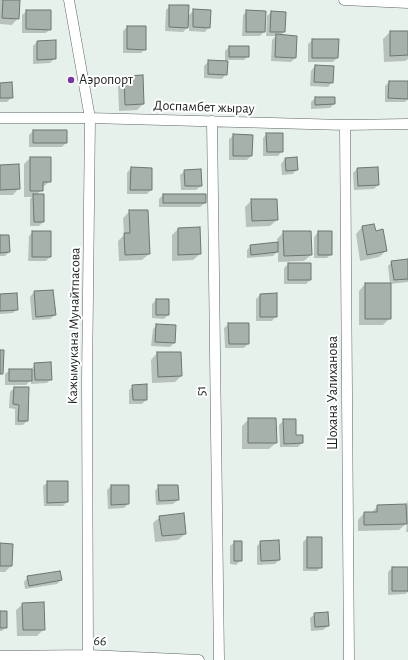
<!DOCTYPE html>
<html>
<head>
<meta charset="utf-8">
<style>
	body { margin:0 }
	canvas { display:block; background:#e7f1eb }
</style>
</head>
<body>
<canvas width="408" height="660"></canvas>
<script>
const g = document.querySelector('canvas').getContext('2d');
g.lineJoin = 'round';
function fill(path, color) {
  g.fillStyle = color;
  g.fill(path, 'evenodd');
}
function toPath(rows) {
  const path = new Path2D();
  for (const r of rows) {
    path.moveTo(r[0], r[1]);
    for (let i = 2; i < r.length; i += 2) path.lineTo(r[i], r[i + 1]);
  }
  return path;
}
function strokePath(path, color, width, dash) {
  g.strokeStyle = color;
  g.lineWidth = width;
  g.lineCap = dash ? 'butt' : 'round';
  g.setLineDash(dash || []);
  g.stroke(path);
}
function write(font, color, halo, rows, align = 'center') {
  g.font = font + ' "Alegreya Sans",sans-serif';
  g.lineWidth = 4;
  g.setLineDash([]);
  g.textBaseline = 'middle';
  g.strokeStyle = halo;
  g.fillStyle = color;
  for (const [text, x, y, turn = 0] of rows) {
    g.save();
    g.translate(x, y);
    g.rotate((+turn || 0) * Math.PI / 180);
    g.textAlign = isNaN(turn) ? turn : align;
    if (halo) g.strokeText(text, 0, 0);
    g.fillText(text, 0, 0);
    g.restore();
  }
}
const shadow = toPath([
	[0,0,19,0,18,18,12,25,0,24],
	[170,6,188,16,194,10,209,27,205,32,189,31,189,26,183,32,165,31,166,10],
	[27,11,50,29,46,33,22,33,22,15],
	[247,11,264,32,260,36,242,36,243,15],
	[271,12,284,32,280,36,295,58,291,62,271,61,272,40,276,36,266,36,267,16],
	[127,27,145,49,141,53,123,53,123,31],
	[390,32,408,32,408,59,405,61,384,62,383,39],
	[313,40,337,58,333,62,308,62,308,44],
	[37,42,55,58,50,63,33,64,33,46],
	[229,47,248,56,244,60,227,60,226,74,222,79,204,78,204,66,209,61,225,62,225,51],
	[315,66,332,82,328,87,310,86,311,71],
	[124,77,143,104,137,110,119,111,118,84],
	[389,82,408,82,408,99,405,102,385,102,385,86],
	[0,84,12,97,7,102,0,102],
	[315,98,334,104,330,108,311,109,311,102],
	[33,131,66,131,66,143,62,147,29,147,29,135],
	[267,134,282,151,278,156,263,156,263,138],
	[234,135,251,156,247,160,229,160,229,139],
	[30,158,50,181,42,188,37,195,43,222,39,226,30,226,30,199,32,197,24,197,24,164],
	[285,159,297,169,293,174,282,175,281,164],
	[0,166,19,188,13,195,0,195],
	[131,168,151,190,147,194,127,194,127,173],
	[357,169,378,185,374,189,354,190,353,173],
	[185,171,201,186,196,190,181,190,180,175],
	[163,195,205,203,200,207,159,207,159,199],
	[252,200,277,220,270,226,246,227,245,207],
	[130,211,149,254,142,260,119,261,118,241,124,235,123,218],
	[362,227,375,232,386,251,379,257,360,261,356,234],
	[178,229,200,254,193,260,172,261,172,235],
	[33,232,50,257,46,261,28,261,29,236],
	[284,232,311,255,304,261,278,262,278,251,273,256,247,258,247,250,251,246,278,243,277,239],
	[318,232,331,254,327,258,314,258,314,237],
	[0,236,9,252,5,256,0,256],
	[408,260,408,282,390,284,390,318,383,325,359,325,359,291,365,284,390,284,388,266,392,262],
	[288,264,310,280,306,284,284,284,284,268],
	[34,292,55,315,50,319,32,320,30,297],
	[276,294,276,316,272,321,256,321,256,299,260,295],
	[0,295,17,309,13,313,0,314],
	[156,300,168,315,164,319,152,318,152,304],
	[229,324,248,344,244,348,225,348,224,328],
	[157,325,175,326,174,343,170,347,151,346,153,329],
	[157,353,181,376,175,382,152,383,151,360],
	[35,364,51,379,47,383,31,384,31,380,26,385,5,385,5,374,10,370,31,370],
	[133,386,146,400,142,404,129,404,129,390],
	[14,388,28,388,27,421,23,425,15,425,15,409,9,408,10,392],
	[249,419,276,443,269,449,242,449,242,426],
	[284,420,302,443,298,447,280,447,279,425],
	[48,482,67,502,63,506,44,506,43,486],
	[111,486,128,486,128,504,124,508,108,509,107,490],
	[159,486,178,500,173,504,156,505,155,491],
	[408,499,408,532,406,532,407,523,399,530,358,531,358,520,364,513,371,513,378,506,407,505],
	[160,517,185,534,178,540,155,542,153,523],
	[307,538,321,538,321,567,317,571,303,571,303,542],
	[235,542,241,560,236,565,230,564,230,546],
	[261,542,279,560,275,564,257,565,257,546],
	[0,544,11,566,5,572,0,572],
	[392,568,408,568,408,592,405,594,388,595,388,572],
	[28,577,61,580,57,584,25,589,24,582],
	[23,604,44,629,37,636,17,636,16,610],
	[0,612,6,627,2,631,0,631],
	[315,614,328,626,323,630,311,631,310,618]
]);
const building = toPath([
	[3,0,20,0,19,19,2,18,3,0],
	[169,5,189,5,188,28,169,27,169,5],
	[193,9,211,10,210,28,193,27,193,9],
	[26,10,51,10,51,30,26,29,26,10],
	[246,10,266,11,265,32,246,32,246,10],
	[271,11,286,12,285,32,270,32,271,11],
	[127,26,146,26,146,50,127,49,127,26],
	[390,31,408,31,408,55,390,56,390,31],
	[276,34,297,36,296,58,275,57,276,34],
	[312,39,339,39,338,58,312,58,312,39],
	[56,40,56,59,37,60,37,41,56,40],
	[229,46,249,46,249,57,229,57,229,46],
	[208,60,228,61,227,75,208,74,208,60],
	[315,65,334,66,333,83,314,82,315,65],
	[143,75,144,104,125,105,124,76,143,75],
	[389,81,408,81,408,99,388,98,389,81],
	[12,82,13,98,0,98,0,83,12,82],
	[315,97,335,97,335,104,315,105,315,97],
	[33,130,67,130,67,143,33,143,33,130],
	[266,133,283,133,283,152,267,152,266,133],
	[233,134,253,135,252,156,233,156,233,134],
	[30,157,51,157,51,182,43,182,43,191,30,191,30,157],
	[297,157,298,170,286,171,285,158,297,157],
	[19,164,20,189,0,190,0,165,19,164],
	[131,167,152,168,152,190,130,190,131,167],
	[378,167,379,185,358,186,357,168,378,167],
	[201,169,202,186,185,186,184,170,201,169],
	[33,194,44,194,44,222,34,222,33,194],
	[163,194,206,194,206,203,163,203,163,194],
	[251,199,277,199,278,220,252,221,251,199],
	[129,210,148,210,150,254,125,255,124,233,130,233,129,210],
	[374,224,376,231,383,229,387,251,367,255,362,226,374,224],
	[200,227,201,254,178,255,178,228,200,227],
	[32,231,51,231,51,257,32,257,32,231],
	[283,231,311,231,312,255,284,256,283,231],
	[318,231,332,231,332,255,318,255,318,231],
	[0,235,9,235,10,252,0,253,0,235],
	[278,242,278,252,251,255,250,245,278,242],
	[408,259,408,279,394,280,391,261,408,259],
	[288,263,311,263,311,280,288,280,288,263],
	[365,283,391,283,391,319,365,319,365,283],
	[53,290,56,315,36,317,34,291,53,290],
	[17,293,18,310,0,311,0,294,17,293],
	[277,293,277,317,260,317,260,294,277,293],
	[156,299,169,299,169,315,156,315,156,299],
	[228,323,249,323,249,344,229,344,228,323],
	[156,324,176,325,175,343,155,342,156,324],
	[0,350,4,350,3,374,0,374,0,350],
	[157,352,181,352,182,376,158,377,157,352],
	[51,362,52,380,35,380,34,363,51,362],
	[9,369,32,369,32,381,9,381,9,369],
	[147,384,147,400,133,400,132,385,147,384],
	[14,387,29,387,28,421,18,421,19,405,13,404,14,387],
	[248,418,276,418,277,443,248,443,248,418],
	[283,419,296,419,296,435,303,435,303,443,284,444,283,419],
	[47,481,68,481,68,502,47,503,47,481],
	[111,485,129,485,129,504,111,505,111,485],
	[158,485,178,485,179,500,159,501,158,485],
	[406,504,407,524,364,525,364,512,377,512,377,505,406,504],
	[184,513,186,534,162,536,159,516,184,513],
	[307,537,322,537,322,568,307,568,307,537],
	[279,540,280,560,261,561,260,541,279,540],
	[234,541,242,541,242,561,234,561,234,541],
	[0,543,13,544,12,566,0,566,0,543],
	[392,567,408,567,408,591,392,591,392,567],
	[60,571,62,580,29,586,27,576,60,571],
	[44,602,45,630,23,630,22,603,44,602],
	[0,611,7,611,7,628,0,628,0,611],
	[328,612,329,626,315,627,314,613,328,612]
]);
const minor = toPath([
	[69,0,90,118,87,381,88,655],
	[344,0,408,3],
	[0,118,90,118,345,125,408,124],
	[212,121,219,660],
	[345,125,349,660],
	[0,656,88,655,199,660]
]);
const markers = [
	[71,80,4,"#7c33a5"]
];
const poiNames = [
	["Аэропорт",79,80]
];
const streetNames = [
	["Доспамбет жырау",204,107,2],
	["Кажымукана Мунайтпасова",74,326,-89],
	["51",201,391,-91],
	["Шохана Уалиханова",333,393,-90],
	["66",100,641,2]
];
fill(shadow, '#0003');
fill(building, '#a7b1ac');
strokePath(building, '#6d7671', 1);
strokePath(minor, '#5d6661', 11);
strokePath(minor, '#fff', 10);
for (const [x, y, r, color] of markers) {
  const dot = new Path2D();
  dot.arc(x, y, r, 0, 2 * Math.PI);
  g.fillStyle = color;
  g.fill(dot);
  strokePath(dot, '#fff', 1.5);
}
write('14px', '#1a1e1c', '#fff', poiNames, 'left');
write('14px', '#1a1e1c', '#fff', streetNames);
</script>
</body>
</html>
